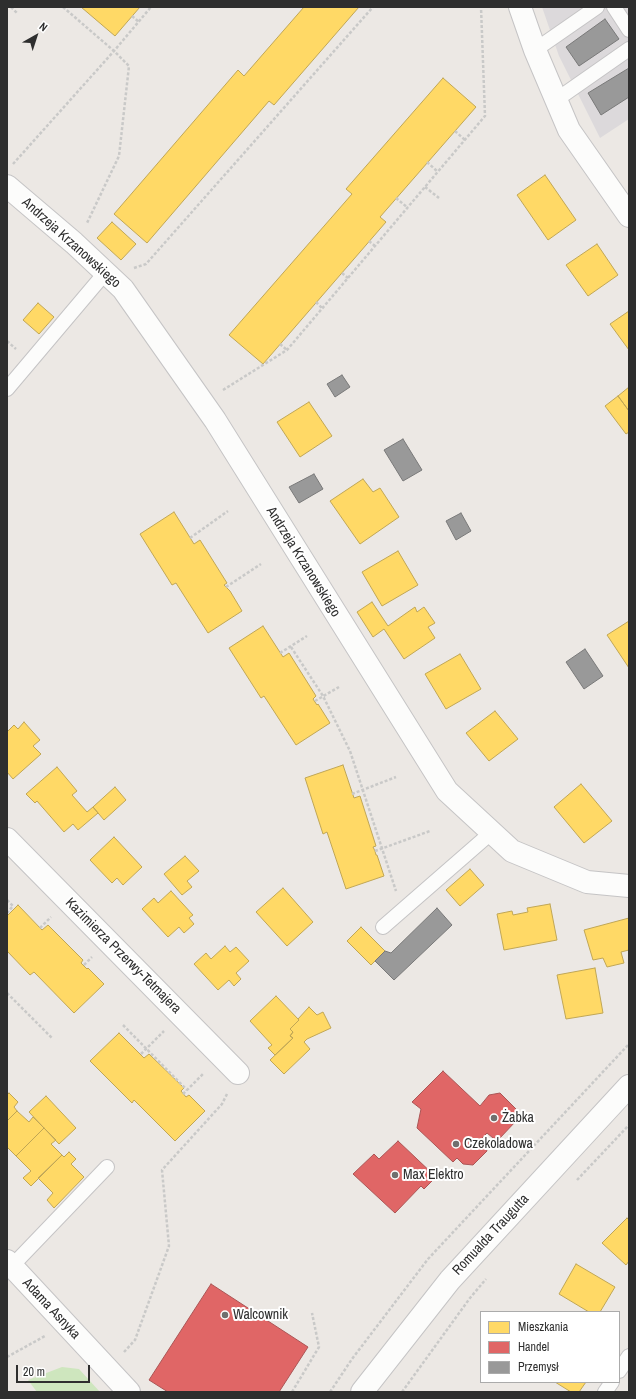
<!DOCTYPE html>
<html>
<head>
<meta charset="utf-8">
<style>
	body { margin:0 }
	#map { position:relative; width:636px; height:1399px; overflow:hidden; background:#ece8e4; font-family:"Archivo Narrow",sans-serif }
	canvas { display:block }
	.frame { position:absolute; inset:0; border:8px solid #2e2e2e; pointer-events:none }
	.legend { position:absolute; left:480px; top:1311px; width:140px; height:72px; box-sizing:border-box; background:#fff; border:1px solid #ababab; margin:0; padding:5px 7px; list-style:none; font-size:12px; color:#2e2e2e }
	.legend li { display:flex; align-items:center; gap:8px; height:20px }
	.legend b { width:20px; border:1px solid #ababab }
	.north { position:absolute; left:16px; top:16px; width:40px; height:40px; -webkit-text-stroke:3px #fff; paint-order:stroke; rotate:39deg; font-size:11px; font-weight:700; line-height:16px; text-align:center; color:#2e2e2e }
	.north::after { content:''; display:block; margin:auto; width:14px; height:18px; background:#2e2e2e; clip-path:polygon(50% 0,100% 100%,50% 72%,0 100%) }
	.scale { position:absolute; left:16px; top:1365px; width:74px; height:18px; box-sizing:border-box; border:2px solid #2e2e2e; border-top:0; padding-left:5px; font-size:12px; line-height:14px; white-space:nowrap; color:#2e2e2e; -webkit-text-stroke:3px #fff; paint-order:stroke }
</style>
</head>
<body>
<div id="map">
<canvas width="636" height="1399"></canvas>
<div class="frame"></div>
<ul class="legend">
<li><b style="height:11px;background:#ffd966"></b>Mieszkania</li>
<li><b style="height:11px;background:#e06666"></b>Handel</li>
<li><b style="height:11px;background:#999"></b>Przemysł</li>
</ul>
<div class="north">N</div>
<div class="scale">20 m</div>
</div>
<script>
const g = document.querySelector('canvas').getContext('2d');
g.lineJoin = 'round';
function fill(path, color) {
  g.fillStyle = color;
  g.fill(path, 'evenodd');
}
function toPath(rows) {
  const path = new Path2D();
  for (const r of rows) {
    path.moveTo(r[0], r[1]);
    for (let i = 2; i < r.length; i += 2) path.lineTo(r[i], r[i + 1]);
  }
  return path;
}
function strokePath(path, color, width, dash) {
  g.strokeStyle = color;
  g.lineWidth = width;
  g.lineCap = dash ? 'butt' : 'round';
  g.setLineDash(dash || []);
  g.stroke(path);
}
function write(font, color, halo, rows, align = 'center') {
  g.font = font + ' "Archivo Narrow",sans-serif';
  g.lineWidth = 4;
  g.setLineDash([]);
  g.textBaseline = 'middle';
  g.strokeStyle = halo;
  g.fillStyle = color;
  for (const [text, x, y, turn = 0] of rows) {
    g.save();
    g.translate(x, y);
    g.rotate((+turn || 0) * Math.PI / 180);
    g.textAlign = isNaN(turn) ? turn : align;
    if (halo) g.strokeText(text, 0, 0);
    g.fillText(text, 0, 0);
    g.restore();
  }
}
const industrial = toPath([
	[542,7,629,7,629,119,600,138,559,56]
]);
const green = toPath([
	[62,1367,79,1369,100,1392,37,1392,28,1380]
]);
const homes = toPath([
	[81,7,140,7,115,36,81,7],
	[304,7,359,7,274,105,269,101,147,243,114,214,238,70,244,76,304,7],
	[443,78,476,107,380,217,386,222,263,364,229,335,352,194,346,189,443,78],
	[545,175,576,220,548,240,517,195,545,175],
	[112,222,136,244,121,260,97,238,112,222],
	[597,244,618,275,588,296,566,265,597,244],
	[38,303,54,317,39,334,23,320,38,303],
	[629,311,629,350,610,324,629,311],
	[629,387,629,411,618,396,629,387],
	[618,396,629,411,629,432,626,434,605,406,618,396],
	[309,402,332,436,300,457,277,422,309,402],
	[363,479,373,492,380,488,399,517,360,544,330,501,363,479],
	[174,512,194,544,200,540,227,583,224,585,230,591,242,611,208,633,176,583,172,585,140,534,174,512],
	[398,551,418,585,382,606,362,572,398,551],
	[372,602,388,626,415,607,417,612,424,607,435,623,428,627,435,638,404,659,384,629,373,637,357,612,372,602],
	[629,621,629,668,607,635,629,621],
	[263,626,283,657,289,653,316,696,313,699,317,705,318,704,330,723,296,745,264,696,261,698,229,648,263,626],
	[460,654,481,689,446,709,425,674,460,654],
	[495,711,518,739,489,761,466,733,495,711],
	[24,722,40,740,33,746,41,754,13,779,7,772,7,732,14,725,18,729,24,722],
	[343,765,354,798,360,796,376,846,373,847,375,851,376,855,377,855,384,876,346,889,327,832,323,834,305,778,343,765],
	[57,767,77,791,72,795,87,812,93,807,98,813,78,830,73,824,64,832,37,801,35,803,26,794,57,767],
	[581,784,612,821,584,843,554,807,581,784],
	[115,787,126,800,104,820,93,807,115,787],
	[114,837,142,867,123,885,117,878,112,883,90,860,114,837],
	[185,856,199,871,187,881,192,887,182,895,164,874,185,856],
	[470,869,484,885,460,906,446,890,470,869],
	[283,888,313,922,287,946,256,912,283,888],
	[171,891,193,915,189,918,194,924,184,933,179,927,168,937,142,909,154,898,158,903,171,891],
	[550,904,557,940,504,950,497,914,512,911,513,915,528,912,527,908,550,904],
	[18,905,42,930,48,925,83,960,81,963,87,969,88,968,104,984,74,1013,34,972,30,975,7,951,7,916,18,905],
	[629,918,629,950,621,952,624,963,607,967,603,958,593,960,584,930,629,918],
	[361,927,385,951,371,965,347,941,361,927],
	[225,946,230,952,236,947,249,961,236,973,241,979,234,986,229,980,218,990,194,964,206,953,211,959,225,946],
	[595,968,603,1013,566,1019,557,975,595,968],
	[276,996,299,1020,290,1029,293,1032,290,1036,293,1038,275,1055,268,1048,272,1045,250,1021,276,996],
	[309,1007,317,1015,323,1012,331,1028,307,1039,304,1042,310,1049,284,1074,270,1060,293,1038,290,1036,293,1032,290,1029,299,1020,298,1019,309,1007],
	[119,1033,144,1058,149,1054,184,1088,181,1091,186,1097,189,1095,205,1111,175,1141,134,1100,132,1103,90,1061,119,1033],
	[9,1093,18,1102,14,1107,17,1111,7,1121,7,1095,9,1093],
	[46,1096,76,1128,59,1144,29,1112,46,1096],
	[17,1111,29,1122,33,1117,44,1128,16,1156,7,1147,7,1121,17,1111],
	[44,1128,56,1140,51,1144,62,1155,31,1186,23,1178,31,1171,16,1156,44,1128],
	[69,1152,76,1159,71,1164,84,1177,54,1208,47,1200,53,1193,38,1178,62,1155,64,1157,69,1152],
	[627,1218,629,1220,629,1261,626,1265,602,1243,627,1218],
	[576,1264,615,1287,600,1312,589,1312,559,1294,576,1264],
	[555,1382,586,1382,579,1392,571,1392,555,1382]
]);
const shops = toPath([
	[443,1071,480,1106,489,1095,500,1093,518,1111,516,1121,499,1139,493,1138,487,1133,480,1140,485,1146,487,1151,473,1165,463,1164,457,1158,453,1162,417,1128,421,1109,412,1102,443,1071],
	[398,1141,436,1177,424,1189,421,1186,395,1213,353,1174,374,1154,379,1159,398,1141],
	[211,1284,308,1347,279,1392,168,1392,149,1380,211,1284]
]);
const industry = toPath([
	[605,19,619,39,579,66,566,47,605,19],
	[629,68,629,97,601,115,588,93,629,68],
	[342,375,350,387,335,397,327,384,342,375],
	[403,439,422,470,403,481,384,450,403,439],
	[314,474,323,489,299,503,289,487,314,474],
	[461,513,471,531,456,540,446,521,461,513],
	[585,649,603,676,584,689,566,662,585,649],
	[437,908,452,925,394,980,375,961,385,951,391,953,437,908]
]);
const path = toPath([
	[11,7,18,14],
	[63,7,114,51,129,66,119,156,87,223],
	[132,16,139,22],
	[455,131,465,140],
	[427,162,438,172],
	[13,164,114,51,151,7],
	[425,187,439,198],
	[396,198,408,208],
	[369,241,375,246],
	[134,268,146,264,373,7],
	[342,273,348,278],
	[316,302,322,308],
	[7,341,16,349],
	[280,344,287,350],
	[223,390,287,350,485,116,481,7],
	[190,538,228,511],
	[226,587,261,564],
	[291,647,323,696,350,751,396,891],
	[280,653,307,636],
	[315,701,339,687],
	[352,794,396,777],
	[375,851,430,831],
	[7,900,13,906,7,913],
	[40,928,51,917],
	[84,965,92,957],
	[7,993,52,1038],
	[123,1025,187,1090],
	[141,1054,164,1031],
	[183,1094,204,1073],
	[577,1180,629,1125],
	[124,1352,135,1340,169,1246,162,1170,222,1104,227,1094],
	[7,1357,45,1336],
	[292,1392,319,1347,312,1313],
	[330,1392,352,1359,428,1259,629,1044],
	[402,1392,470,1298,486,1279]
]);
const lane = toPath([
	[614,7,629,30],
	[535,50,597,7],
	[556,100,629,49],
	[7,389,105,273],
	[383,927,492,832],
	[12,1266,107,1167],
	[619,1371,629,1356],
	[605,1392,612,1382]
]);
const street = toPath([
	[520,7,535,50,569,130,629,216],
	[7,186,74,243,123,289,215,420,447,791,512,851,587,882,629,886],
	[7,839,238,1073],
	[7,1261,129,1392]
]);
const secondary = toPath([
	[362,1392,450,1280,629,1086]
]);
const markers = [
	[494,1118,4,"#706f6e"],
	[456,1144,4,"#706f6e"],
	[395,1175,4,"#706f6e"],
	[225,1315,4,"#706f6e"]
];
const streetNames = [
	["Andrzeja Krzanowskiego",71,243,42],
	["Andrzeja Krzanowskiego",303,562,58],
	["Kazimierza Przerwy-Tetmajera",123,956,45],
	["Romualda Traugutta",491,1235,-47],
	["Adama Asnyka",51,1309,47]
];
const poiNames = [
	["Żabka",502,1118],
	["Czekoladowa",464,1144],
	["Max Elektro",403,1175],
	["Walcownik",233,1315]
];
fill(industrial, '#dcd9db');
fill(green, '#cee6be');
fill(homes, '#ffd966');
strokePath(homes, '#c0a655', 1);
fill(shops, '#e06666');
strokePath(shops, '#ab5555', 1);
fill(industry, '#999');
strokePath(industry, '#797979', 1);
strokePath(lane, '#c5c4c5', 16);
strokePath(street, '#c5c4c5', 24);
strokePath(secondary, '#c5c4c5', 24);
strokePath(path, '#c9c9c8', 2.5, [3, 2]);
strokePath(lane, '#fcfcfb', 14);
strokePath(street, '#fcfcfb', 22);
strokePath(secondary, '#fcfcfb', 22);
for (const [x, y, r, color] of markers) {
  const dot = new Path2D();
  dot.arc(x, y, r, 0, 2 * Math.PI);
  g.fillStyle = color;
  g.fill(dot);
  strokePath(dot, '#fff', 1.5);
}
write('14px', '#2e2e2e', '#fff', streetNames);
write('14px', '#2e2e2e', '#fff', poiNames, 'left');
</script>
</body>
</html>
